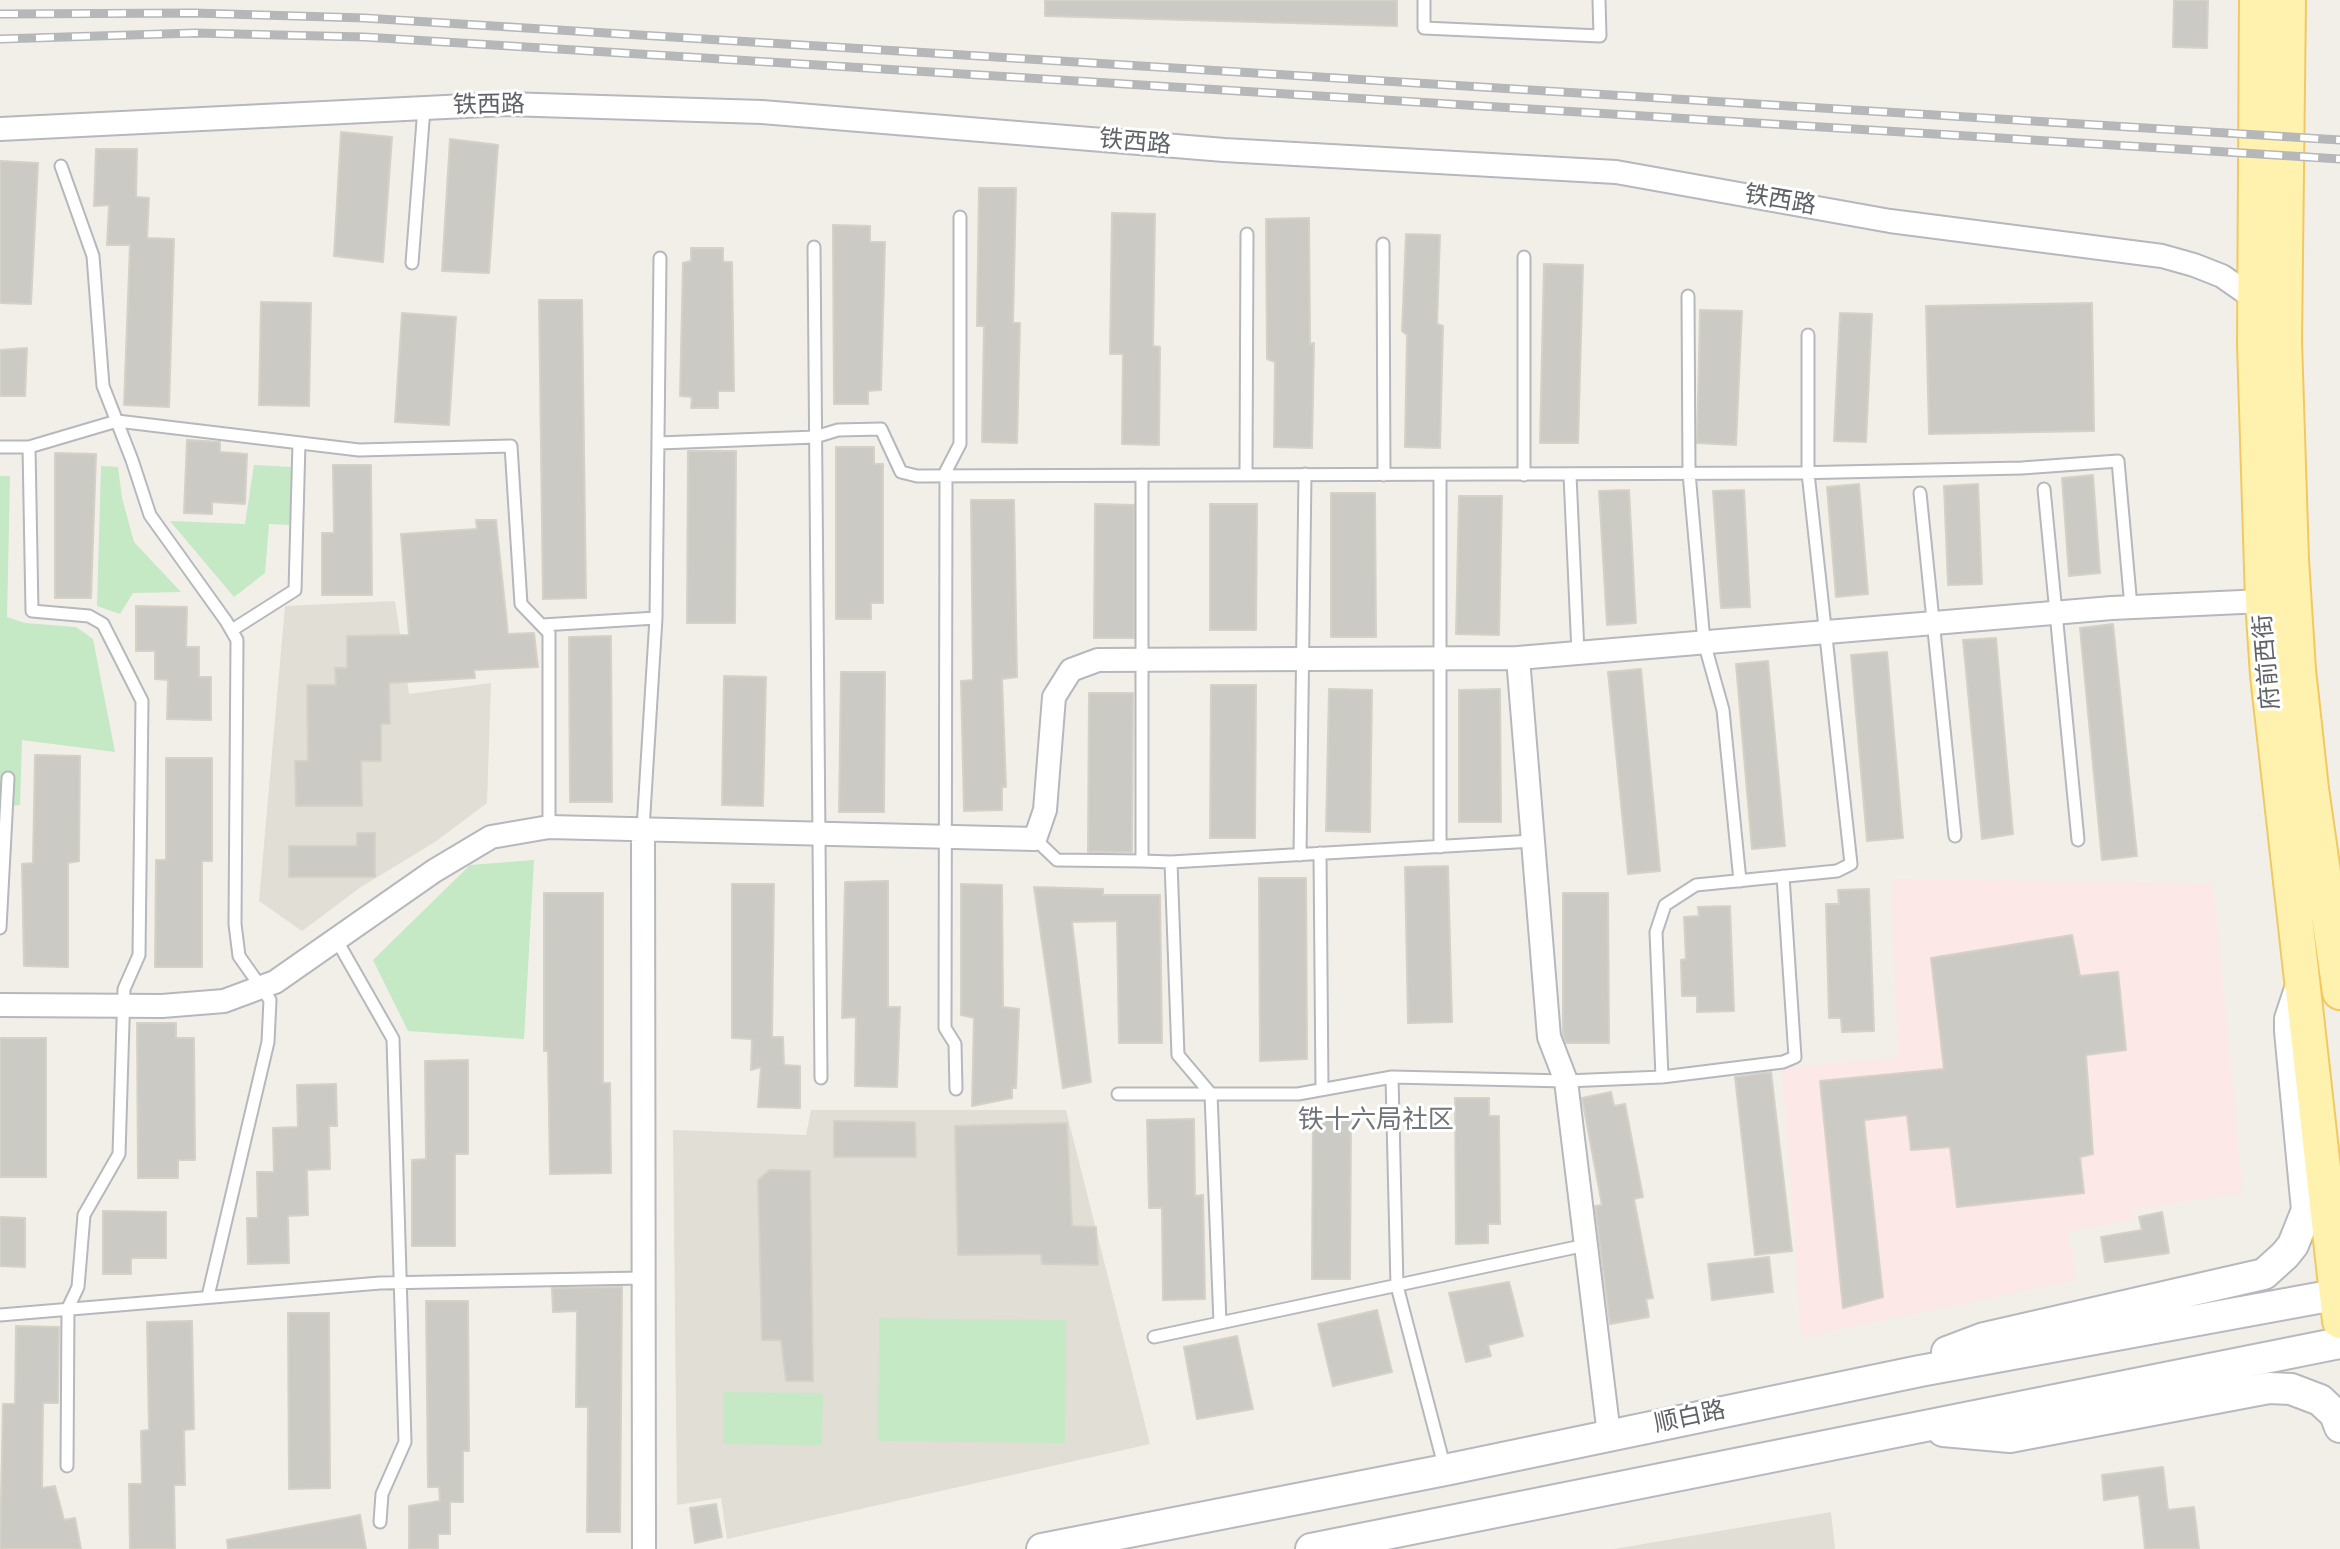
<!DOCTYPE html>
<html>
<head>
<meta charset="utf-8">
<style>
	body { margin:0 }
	canvas { display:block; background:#f1efe8 }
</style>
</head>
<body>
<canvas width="2340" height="1549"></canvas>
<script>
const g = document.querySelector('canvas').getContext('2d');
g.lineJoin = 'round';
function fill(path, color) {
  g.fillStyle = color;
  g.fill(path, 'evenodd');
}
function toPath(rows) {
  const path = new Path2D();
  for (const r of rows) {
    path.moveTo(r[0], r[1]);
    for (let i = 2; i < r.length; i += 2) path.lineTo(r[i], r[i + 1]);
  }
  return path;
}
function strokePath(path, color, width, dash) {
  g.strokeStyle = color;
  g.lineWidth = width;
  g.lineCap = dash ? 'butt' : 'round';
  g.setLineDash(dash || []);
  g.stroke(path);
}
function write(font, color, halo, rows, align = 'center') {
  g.font = font + ' "DejaVu Sans","Noto Sans SC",sans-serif';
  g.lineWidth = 6;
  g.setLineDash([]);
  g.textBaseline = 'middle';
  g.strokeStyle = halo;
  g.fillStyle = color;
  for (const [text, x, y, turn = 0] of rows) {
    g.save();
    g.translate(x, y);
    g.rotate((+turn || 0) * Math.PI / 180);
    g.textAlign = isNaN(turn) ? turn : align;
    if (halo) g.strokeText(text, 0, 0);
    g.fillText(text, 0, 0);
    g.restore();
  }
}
const education = toPath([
	[395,601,409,694,491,683,487,803,435,842,361,887,302,931,259,901,285,606],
	[811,1110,1066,1110,1150,1444,727,1539,721,1498,677,1505,673,1130,806,1135],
	[1831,1512,1835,1549,1614,1549]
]);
const medical = toPath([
	[1891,879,2213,883,2243,1193,2132,1209,2134,1219,2068,1231,2076,1280,1801,1337,1782,1068,1898,1058]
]);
const green = toPath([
	[254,465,291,467,293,525,269,524,265,573,234,597,170,521,245,524],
	[101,466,118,467,122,498,134,542,181,592,133,593,120,614,97,606],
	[0,476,10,476,7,617,25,623,76,627,93,639,115,752,22,740,20,805,0,806],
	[534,860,524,1039,408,1031,373,960,470,865],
	[879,1318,1066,1320,1065,1443,878,1441],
	[723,1392,823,1393,822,1445,723,1444]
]);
const building = toPath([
	[1045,0,1397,0,1397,26,1045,16,1045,0],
	[2174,0,2208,0,2207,48,2173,47,2174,0],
	[341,132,392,137,383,262,334,256,341,132],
	[450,139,498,145,489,273,442,271,450,139],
	[96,149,137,149,136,197,149,198,147,238,174,239,169,407,124,405,130,245,107,245,109,205,94,206,96,149],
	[0,161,38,163,31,304,0,303,0,161],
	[979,188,1016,188,1013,323,1020,323,1017,443,982,442,984,326,977,326,979,188],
	[1112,213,1155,214,1153,346,1160,347,1159,445,1122,444,1123,354,1110,354,1112,213],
	[1309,218,1310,344,1314,343,1312,448,1274,447,1275,362,1267,359,1266,219,1309,218],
	[833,225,870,226,870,242,885,242,881,390,868,391,868,404,834,404,833,225],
	[1406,234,1440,235,1437,324,1443,326,1440,448,1405,447,1407,335,1402,331,1406,234],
	[691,248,723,248,723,262,732,262,734,391,718,391,718,408,691,408,692,397,680,396,683,263,691,261,691,248],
	[1544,264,1583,265,1578,443,1540,443,1544,264],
	[539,300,582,300,586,598,543,599,539,300],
	[261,302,311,303,309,406,259,405,261,302],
	[2092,303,2094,431,1929,434,1926,306,2092,303],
	[1700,310,1742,311,1736,445,1697,443,1700,310],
	[402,313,456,317,449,425,395,422,402,313],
	[1840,313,1872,314,1866,442,1834,441,1840,313],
	[27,348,25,396,0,396,0,350,27,348],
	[187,440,220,442,220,452,247,454,245,504,212,502,212,514,184,513,187,440],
	[836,447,874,447,874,464,883,464,883,603,871,603,871,619,836,619,836,447],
	[688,451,736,451,735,623,687,623,688,451],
	[55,453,96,454,91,598,55,598,55,453],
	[333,465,371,465,372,595,322,595,322,533,334,533,333,465],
	[2093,475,2100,573,2069,576,2062,478,2093,475],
	[1859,484,1868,594,1836,597,1827,487,1859,484],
	[1978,484,1982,584,1948,585,1944,486,1978,484],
	[1629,490,1636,623,1607,625,1599,491,1629,490],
	[1744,490,1750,607,1721,608,1713,491,1744,490],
	[1331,493,1375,493,1376,637,1331,637,1331,493],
	[1459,496,1502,496,1499,635,1456,634,1459,496],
	[971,500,1014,500,1017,677,1002,679,1006,787,1002,787,1002,810,964,811,961,681,973,680,971,500],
	[1095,504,1134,505,1134,638,1094,638,1095,504],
	[1210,504,1257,504,1256,630,1210,630,1210,504],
	[476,520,496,520,508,634,534,633,538,667,474,670,475,678,389,683,390,724,381,724,381,761,361,761,362,806,296,806,295,761,308,761,307,685,336,685,335,668,347,668,347,636,409,635,401,534,477,529,476,520],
	[136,606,187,607,186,647,199,647,199,677,211,677,211,720,167,719,168,680,155,679,155,651,136,651,136,606],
	[2113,624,2137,856,2102,860,2080,628,2113,624],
	[611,636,612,802,570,802,569,637,611,636],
	[1996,638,2013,834,1982,839,1963,640,1996,638],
	[1887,652,1903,838,1867,841,1851,655,1887,652],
	[1768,661,1785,846,1752,849,1736,664,1768,661],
	[1641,669,1660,871,1628,874,1608,672,1641,669],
	[841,672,885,672,884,812,839,812,841,672],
	[724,676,766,677,763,806,722,805,724,676],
	[1211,685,1256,685,1255,838,1210,838,1211,685],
	[1329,689,1372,690,1370,832,1326,831,1329,689],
	[1500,689,1501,822,1459,822,1459,690,1500,689],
	[1089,693,1133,693,1132,852,1088,852,1089,693],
	[35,755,80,756,79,861,68,863,68,967,24,966,22,864,33,863,35,755],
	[166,758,212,758,212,861,202,861,202,967,155,967,156,860,166,860,166,758],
	[357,833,375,833,375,877,289,877,289,846,357,846,357,833],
	[1448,866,1452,1022,1408,1023,1405,867,1448,866],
	[1259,878,1306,878,1307,1059,1260,1061,1259,878],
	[888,881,888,1007,900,1007,897,1087,855,1086,856,1017,842,1018,845,882,888,881],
	[732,884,774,884,772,1037,783,1037,784,1065,800,1066,800,1108,758,1107,761,1067,751,1070,752,1039,732,1038,732,884],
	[961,884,1002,885,1003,1007,1019,1009,1016,1088,1012,1088,1012,1098,972,1106,974,1018,961,1015,961,884],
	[1034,887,1103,889,1103,895,1160,895,1162,1043,1119,1043,1117,921,1072,922,1091,1082,1063,1088,1034,887],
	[1869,889,1874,1031,1842,1032,1841,1018,1829,1018,1826,904,1839,904,1838,890,1869,889],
	[544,893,603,893,603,1083,610,1083,611,1173,550,1174,548,1051,544,1051,544,893],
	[1563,893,1608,893,1609,1043,1566,1043,1563,1035,1563,893],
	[1730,906,1734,1011,1697,1012,1697,996,1682,996,1681,960,1686,959,1684,917,1699,916,1698,907,1730,906],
	[2072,935,2080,976,2118,972,2126,1050,2086,1055,2093,1154,2080,1157,2084,1193,1957,1207,1950,1147,1911,1150,1907,1115,1864,1120,1883,1297,1843,1308,1820,1081,1944,1069,1931,958,2072,935],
	[137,1023,176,1023,176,1038,194,1038,195,1160,178,1160,178,1178,138,1178,137,1023],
	[0,1038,46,1038,46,1177,0,1177,0,1038],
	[468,1060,468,1154,455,1154,455,1246,412,1246,412,1160,426,1159,425,1061,468,1060],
	[1771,1072,1792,1251,1755,1255,1735,1077,1771,1072],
	[336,1084,337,1126,329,1126,330,1169,307,1170,308,1215,288,1216,289,1263,248,1264,247,1218,258,1218,257,1172,274,1172,273,1128,298,1127,297,1085,336,1084],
	[1611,1092,1614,1106,1625,1104,1643,1197,1634,1199,1653,1298,1646,1299,1649,1317,1610,1324,1595,1206,1602,1205,1582,1098,1611,1092],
	[1455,1098,1489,1098,1489,1116,1499,1116,1500,1224,1488,1224,1488,1243,1456,1244,1455,1098],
	[1313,1116,1351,1116,1350,1279,1312,1279,1313,1116],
	[1194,1119,1195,1196,1203,1195,1205,1299,1163,1300,1162,1208,1149,1208,1147,1120,1194,1119],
	[834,1121,915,1122,916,1157,834,1157,834,1121],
	[1067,1123,1072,1226,1096,1227,1098,1265,1042,1264,1041,1254,958,1255,955,1126,1067,1123],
	[770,1170,810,1171,813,1381,786,1381,781,1340,762,1340,758,1180,770,1170],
	[103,1211,166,1212,166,1258,131,1258,131,1274,103,1274,103,1211],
	[2162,1212,2169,1253,2105,1262,2101,1237,2142,1230,2139,1217,2162,1212],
	[0,1217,25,1218,25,1267,0,1266,0,1217],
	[1769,1257,1773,1292,1712,1300,1708,1264,1769,1257],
	[1509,1282,1523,1336,1488,1345,1491,1356,1466,1362,1449,1293,1509,1282],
	[622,1287,620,1532,587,1532,588,1407,576,1407,577,1311,553,1312,552,1288,622,1287],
	[426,1301,468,1301,469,1451,463,1451,463,1502,450,1502,450,1534,438,1534,438,1549,409,1549,409,1506,440,1501,439,1487,428,1487,426,1301],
	[1377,1310,1392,1372,1333,1386,1318,1324,1377,1310],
	[288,1313,329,1313,330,1488,289,1489,288,1313],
	[192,1321,194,1429,184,1430,185,1485,174,1485,175,1549,130,1549,129,1484,142,1484,141,1431,149,1430,147,1322,192,1321],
	[16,1326,59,1327,58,1403,43,1403,42,1488,55,1486,64,1520,75,1518,81,1549,0,1549,3,1404,15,1404,16,1326],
	[1237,1336,1253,1409,1197,1419,1184,1347,1237,1336],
	[2163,1467,2168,1510,2194,1507,2199,1549,2145,1549,2139,1495,2104,1500,2102,1475,2163,1467],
	[716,1504,722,1537,695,1543,690,1508,716,1504],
	[360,1515,366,1549,228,1549,227,1540,360,1515]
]);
const lane = toPath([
	[1424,0,1424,28,1600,36,1599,0],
	[61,166,93,256,103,386,132,460,150,515,226,621,237,640,235,924,239,956,270,1000,268,1042,208,1296],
	[1383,244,1384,475],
	[814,247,821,1078],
	[1524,257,1524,475],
	[412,263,424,108],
	[1688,296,1689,473,1704,642,1723,710,1740,881],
	[659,443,815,437,838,430,881,429,901,472,917,476,1793,473,2022,468,2118,461,2131,607],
	[0,447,29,447,117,421,359,450,511,446,521,604,549,633,549,827],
	[29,447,32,611,89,616,103,624,142,701,139,955,124,989,119,1154,84,1215,78,1287,68,1308,67,1466],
	[1246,474,1247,234],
	[1142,475,1142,861,1171,862],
	[1570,475,1578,653],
	[2044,489,2078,840],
	[1920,493,1955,836],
	[542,625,656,618],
	[232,630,295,590,299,443],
	[643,829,656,618,660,258],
	[1035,839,1057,860,1142,861],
	[1440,847,1440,475],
	[1320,853,1322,1089],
	[1300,855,1305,474],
	[0,928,8,778],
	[336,939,393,1039,405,1442,382,1494,380,1522],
	[1392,1077,1397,1286,1445,1469],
	[1662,1077,1783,1062,1795,1057,1783,876],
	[956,1089,955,1044,945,1028,946,471,960,444,960,217],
	[1118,1094,1298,1094,1392,1077,1566,1081,1662,1077,1656,932,1665,905,1696,885,1837,871,1851,864,1808,473,1808,335],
	[0,1315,380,1283,642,1278],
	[1220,1323,1211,1094,1178,1055,1171,862,1533,841],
	[1154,1337,1586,1245]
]);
const street = toPath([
	[0,129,506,104,762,112,1224,150,1616,172,1890,221,2162,256,2194,265,2222,276,2255,299],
	[643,829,644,1549],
	[0,1005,162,1006,224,1001,275,982,434,871,491,837,549,827,1035,839,1045,810,1054,697,1071,670,1098,660,1518,658],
	[1609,1435,1566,1081,1549,1037,1518,658,2112,608,2263,601]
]);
const secondary = toPath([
	[1947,1352,1984,1338,2264,1274,2285,1255,2293,1245,2307,1210,2290,1031,2290,1019,2301,986],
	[1943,1431,2010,1437,2269,1388,2291,1389,2320,1400,2335,1414,2340,1427],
	[1042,1549,1445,1470,1920,1371,2340,1294],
	[1311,1549,2340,1343]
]);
const primary = toPath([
	[2257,0,2255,344,2263,601,2268,675,2340,1321],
	[2288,0,2284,341,2291,560,2298,670,2311,789,2340,992]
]);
const rail = toPath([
	[0,14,194,13,364,18,2340,140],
	[0,39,195,33,364,37,2340,159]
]);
const streetNames = [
	["铁西路",489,106,-1],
	["铁西路",1135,143,5],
	["铁西路",1780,201,10],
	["府前西街",2268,662,-95],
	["顺白路",1690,1418,-12]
];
const neighbourhoodNames = [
	["铁十六局社区",1376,1121]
];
fill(education, '#e1ded6');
fill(medical, '#fce8e6');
fill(green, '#c5e8c5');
fill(building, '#cccac5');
strokePath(building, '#d6d1c6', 2);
strokePath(lane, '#b5b8bc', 15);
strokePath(street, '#b5b8bc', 26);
strokePath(secondary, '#b6babf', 34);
strokePath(primary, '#f2c960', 38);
strokePath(lane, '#fff', 11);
strokePath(street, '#fff', 22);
strokePath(secondary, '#fff', 30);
strokePath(primary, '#fff2af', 34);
strokePath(rail, '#b6b7b8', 9);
strokePath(rail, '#fff', 6, [18]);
write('24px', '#5f6368', '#fff', streetNames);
write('26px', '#70757a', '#fff', neighbourhoodNames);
</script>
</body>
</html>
